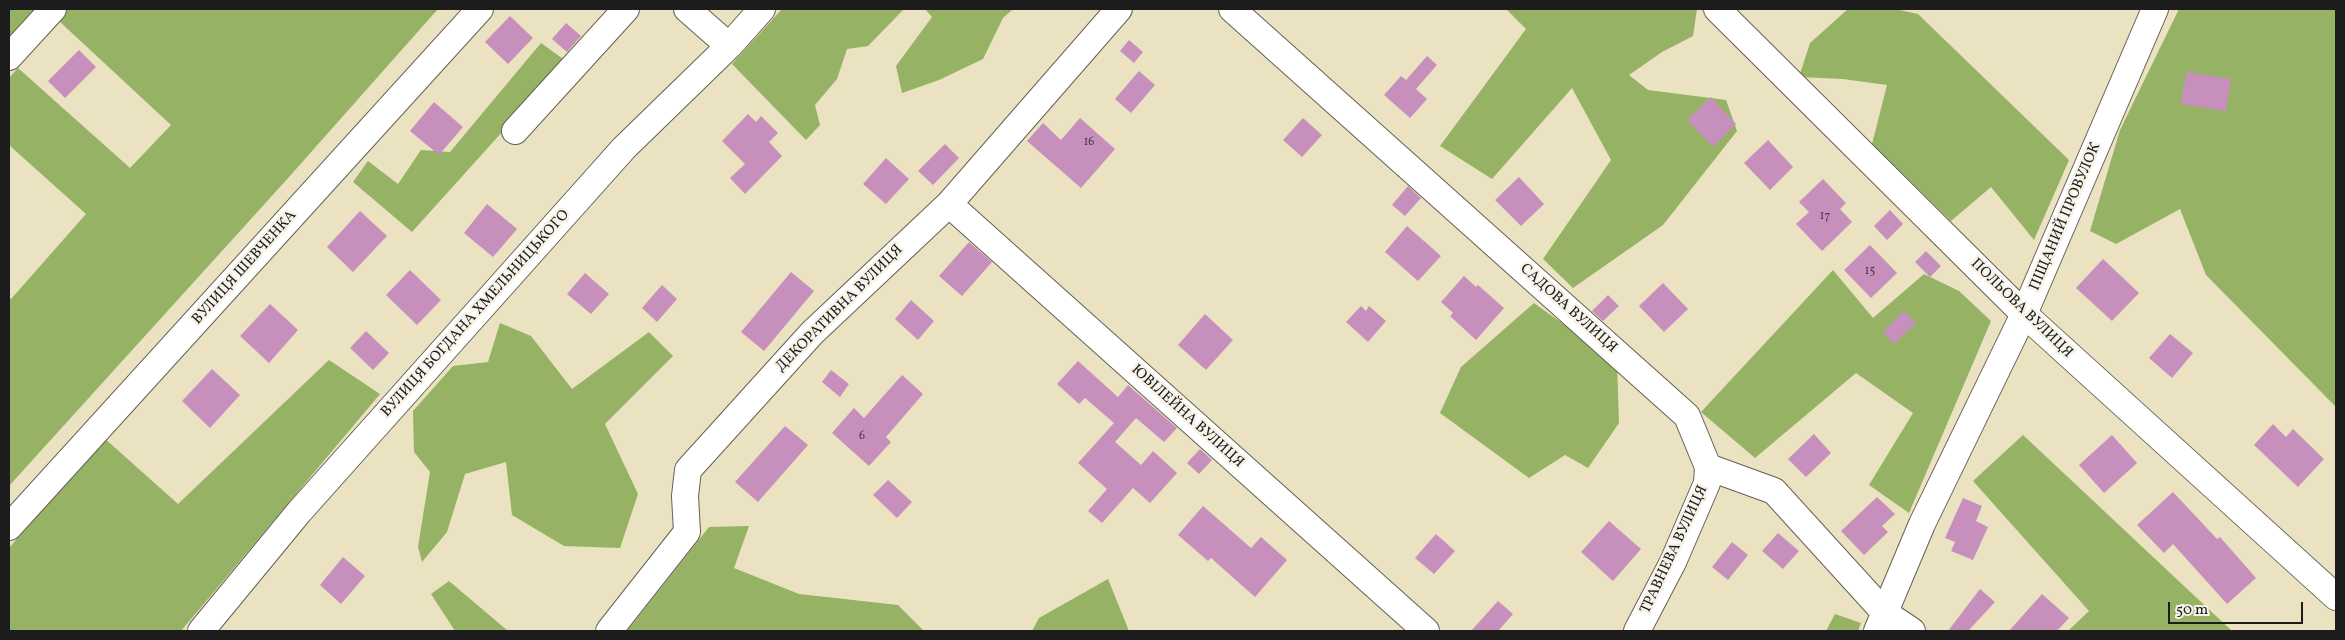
<!DOCTYPE html>
<html>
<head>
<meta charset="utf-8">
<style>
	body { margin:0 }
	#map { position:relative; width:2345px; height:640px; overflow:hidden; background:#eae2c1; font-family:Vollkorn,serif }
	canvas { display:block }
	.frame { position:absolute; inset:0; border:10px solid #1c1c1c; pointer-events:none }
	.scale { position:absolute; left:2168px; top:602px; width:135px; height:22px; box-sizing:border-box; border:2px solid #1c1c1c; border-top:0; padding-left:6px; font-size:15px; line-height:18px; white-space:nowrap; color:#1c1c1c; -webkit-text-stroke:4px #f7f3e8; paint-order:stroke }
</style>
</head>
<body>
<div id="map">
<canvas width="2345" height="640"></canvas>
<div class="frame"></div>
<div class="scale">50 m</div>
</div>
<script>
const g = document.querySelector('canvas').getContext('2d');
g.lineJoin = 'round';
function fill(path, color) {
  g.fillStyle = color;
  g.fill(path, 'evenodd');
}
function toPath(rows) {
  const path = new Path2D();
  for (const r of rows) {
    path.moveTo(r[0], r[1]);
    for (let i = 2; i < r.length; i += 2) path.lineTo(r[i], r[i + 1]);
  }
  return path;
}
function strokePath(path, color, width, dash) {
  g.strokeStyle = color;
  g.lineWidth = width;
  g.lineCap = dash ? 'butt' : 'round';
  g.setLineDash(dash || []);
  g.stroke(path);
}
function write(font, color, halo, rows, align = 'center') {
  g.font = font + ' Vollkorn,serif';
  g.lineWidth = 5;
  g.setLineDash([]);
  g.textBaseline = 'middle';
  g.strokeStyle = halo;
  g.fillStyle = color;
  for (const [text, x, y, turn = 0] of rows) {
    g.save();
    g.translate(x, y);
    g.rotate((+turn || 0) * Math.PI / 180);
    g.textAlign = isNaN(turn) ? turn : align;
    if (halo) g.strokeText(text, 0, 0);
    g.fillText(text, 0, 0);
    g.restore();
  }
}
const forest = toPath([
	[9,9,438,9,289,177,9,486,9,298,11,299,86,214,9,145,9,78,18,68,130,168,171,125,59,21,32,21,9,36],
	[782,9,904,9,868,46,847,49,837,79,815,105,820,125,806,140,732,64],
	[925,9,1013,9,1003,18,983,59,939,80,902,93,896,66,932,17],
	[1506,9,1697,9,1693,36,1662,52,1629,75,1648,90,1726,100,1737,131,1663,225,1573,288,1543,259,1611,160,1572,88,1492,179,1440,146,1526,29],
	[1848,9,1895,9,1918,14,2069,160,2034,240,1991,187,1951,221,1872,144,1887,85,1843,79,1799,77,1810,43],
	[2179,9,2336,9,2336,407,2206,275,2180,209,2116,244,2090,231,2120,130],
	[541,43,566,61,412,232,353,182,368,161,398,184,421,150,450,152],
	[1833,270,1873,318,1924,274,1959,291,1991,321,1909,513,1869,485,1913,413,1856,373,1755,458,1701,412],
	[1534,303,1617,363,1619,423,1588,468,1565,455,1529,478,1440,413,1461,367],
	[500,323,531,336,572,389,649,332,673,356,605,424,638,494,620,548,564,546,512,515,506,462,465,474,447,532,422,562,418,547,430,472,414,452,413,411,453,366,488,362],
	[329,360,380,394,181,631,10,631,9,548,103,437,178,504],
	[2023,435,2232,631,2068,631,2089,611,1973,481],
	[749,526,734,568,799,594,898,605,924,631,627,631,709,527],
	[1108,579,1129,631,1032,631,1039,618],
	[449,581,508,631,455,631,431,594],
	[1835,614,1861,623,1858,631,1826,631]
]);
const building = toPath([
	[510,16,533,38,508,64,485,42],
	[566,23,581,36,567,52,552,39],
	[1129,40,1143,52,1134,63,1120,51],
	[79,50,96,67,65,98,48,81],
	[1427,56,1437,65,1416,89,1427,99,1410,118,1384,95,1401,76,1406,80],
	[1139,71,1155,85,1131,113,1115,99],
	[2186,72,2231,79,2226,111,2181,104],
	[1711,97,1736,124,1713,147,1687,120],
	[434,102,463,127,439,155,410,131],
	[748,114,756,122,761,116,778,133,769,142,782,156,745,194,730,178,745,164,722,141],
	[1080,118,1115,149,1081,188,1027,141,1043,123,1061,140],
	[1303,118,1322,135,1302,157,1283,140],
	[1768,140,1793,167,1770,190,1744,163],
	[945,144,959,158,933,185,918,171],
	[886,158,909,179,886,204,863,184],
	[1519,177,1544,204,1521,226,1495,200],
	[1823,179,1846,203,1840,209,1852,222,1822,251,1796,224,1809,212,1799,202],
	[1408,186,1421,198,1405,216,1392,205],
	[487,204,517,229,493,257,464,233],
	[1890,210,1903,224,1887,240,1874,226],
	[360,211,387,236,353,272,327,247],
	[1407,226,1441,256,1418,281,1385,252],
	[969,242,992,262,962,296,939,276],
	[1870,245,1897,273,1871,298,1844,270],
	[1926,251,1941,266,1930,277,1915,262],
	[2103,259,2139,293,2112,321,2076,288],
	[410,270,441,300,417,325,386,295],
	[791,272,814,291,764,351,741,332],
	[585,273,609,294,591,314,567,294],
	[1464,276,1476,287,1478,285,1504,308,1476,340,1450,316,1453,313,1441,302],
	[1663,283,1688,309,1664,332,1639,306],
	[662,285,677,299,657,322,642,308],
	[1608,295,1619,306,1603,321,1592,311],
	[911,300,934,321,918,340,895,319],
	[270,304,298,330,269,363,240,336],
	[1361,306,1366,311,1369,306,1386,321,1368,342,1346,322],
	[1904,311,1916,323,1894,344,1883,332],
	[1205,314,1233,340,1206,370,1178,345],
	[366,331,389,353,373,370,350,348],
	[2170,334,2193,353,2172,378,2149,358],
	[1078,361,1118,397,1128,385,1177,428,1164,442,1136,418,1115,442,1141,465,1153,451,1177,473,1150,503,1133,488,1102,523,1088,511,1107,489,1078,463,1114,423,1085,398,1079,404,1057,384],
	[212,369,240,395,210,428,182,401],
	[831,370,849,384,840,397,822,382],
	[902,375,923,394,886,437,891,442,869,466,832,433,854,408,864,418],
	[2273,424,2286,437,2293,429,2324,459,2298,487,2254,445],
	[785,426,808,445,758,502,735,482],
	[1814,434,1831,453,1806,477,1788,459],
	[2112,435,2137,463,2104,493,2079,465],
	[1200,449,1212,460,1199,474,1187,463],
	[888,480,912,502,897,518,873,495],
	[2173,492,2217,539,2220,537,2256,578,2227,604,2173,544,2164,553,2137,525],
	[1877,497,1895,514,1882,526,1888,532,1864,555,1841,531],
	[1963,498,1982,506,1976,521,1988,527,1973,560,1951,551,1955,542,1945,538],
	[1203,506,1251,548,1261,537,1287,560,1255,597,1211,558,1208,561,1178,535],
	[1609,521,1641,549,1613,581,1581,552],
	[1778,533,1799,551,1783,569,1762,551],
	[1436,534,1455,551,1434,574,1415,558],
	[1732,542,1748,555,1728,580,1712,567],
	[343,557,365,576,341,604,320,585],
	[1980,589,1995,602,1968,631,1948,631],
	[2042,594,2069,618,2057,631,2009,631],
	[1498,601,1513,614,1498,631,1471,631]
]);
const minor = toPath([
	[687,9,729,46],
	[1232,9,1687,416,1708,467,1774,491,1885,613,1912,631],
	[1717,9,2024,314,2336,597],
	[9,57,53,9],
	[515,131,626,9],
	[949,204,1426,631],
	[9,527,480,9],
	[201,631,299,512,624,148,729,46,762,9],
	[609,631,687,532,685,496,688,470,812,333,949,204,1119,9],
	[1637,631,1673,562,1707,483,1708,467],
	[1877,631,1922,524,2024,314,2155,9]
]);
const numberNames = [
	["16",1089,143],
	["17",1825,217],
	["15",1870,272],
	["6",862,437]
];
const streetNames = [
	["ПІЩАНИЙ ПРОВУЛОК",2066,217,-67],
	["ВУЛИЦЯ ШЕВЧЕНКА",245,268,-48],
	["ДЕКОРАТИВНА ВУЛИЦЯ",840,309,-45],
	["САДОВА ВУЛИЦЯ",1568,309,42],
	["ПОЛЬОВА ВУЛИЦЯ",2021,309,44],
	["ВУЛИЦЯ БОГДАНА ХМЕЛЬНИЦЬКОГО",476,314,-48],
	["ЮВІЛЕЙНА ВУЛИЦЯ",1187,417,42],
	["ТРАВНЕВА ВУЛИЦЯ",1675,550,-65]
];
fill(forest, '#96b265');
fill(building, '#c790bc');
strokePath(minor, '#646156', 28);
strokePath(minor, '#fff', 26);
write('12px', '#473944', null, numberNames);
write('15px', '#1c1c1c', '#f7f3e8', streetNames);
</script>
</body>
</html>
